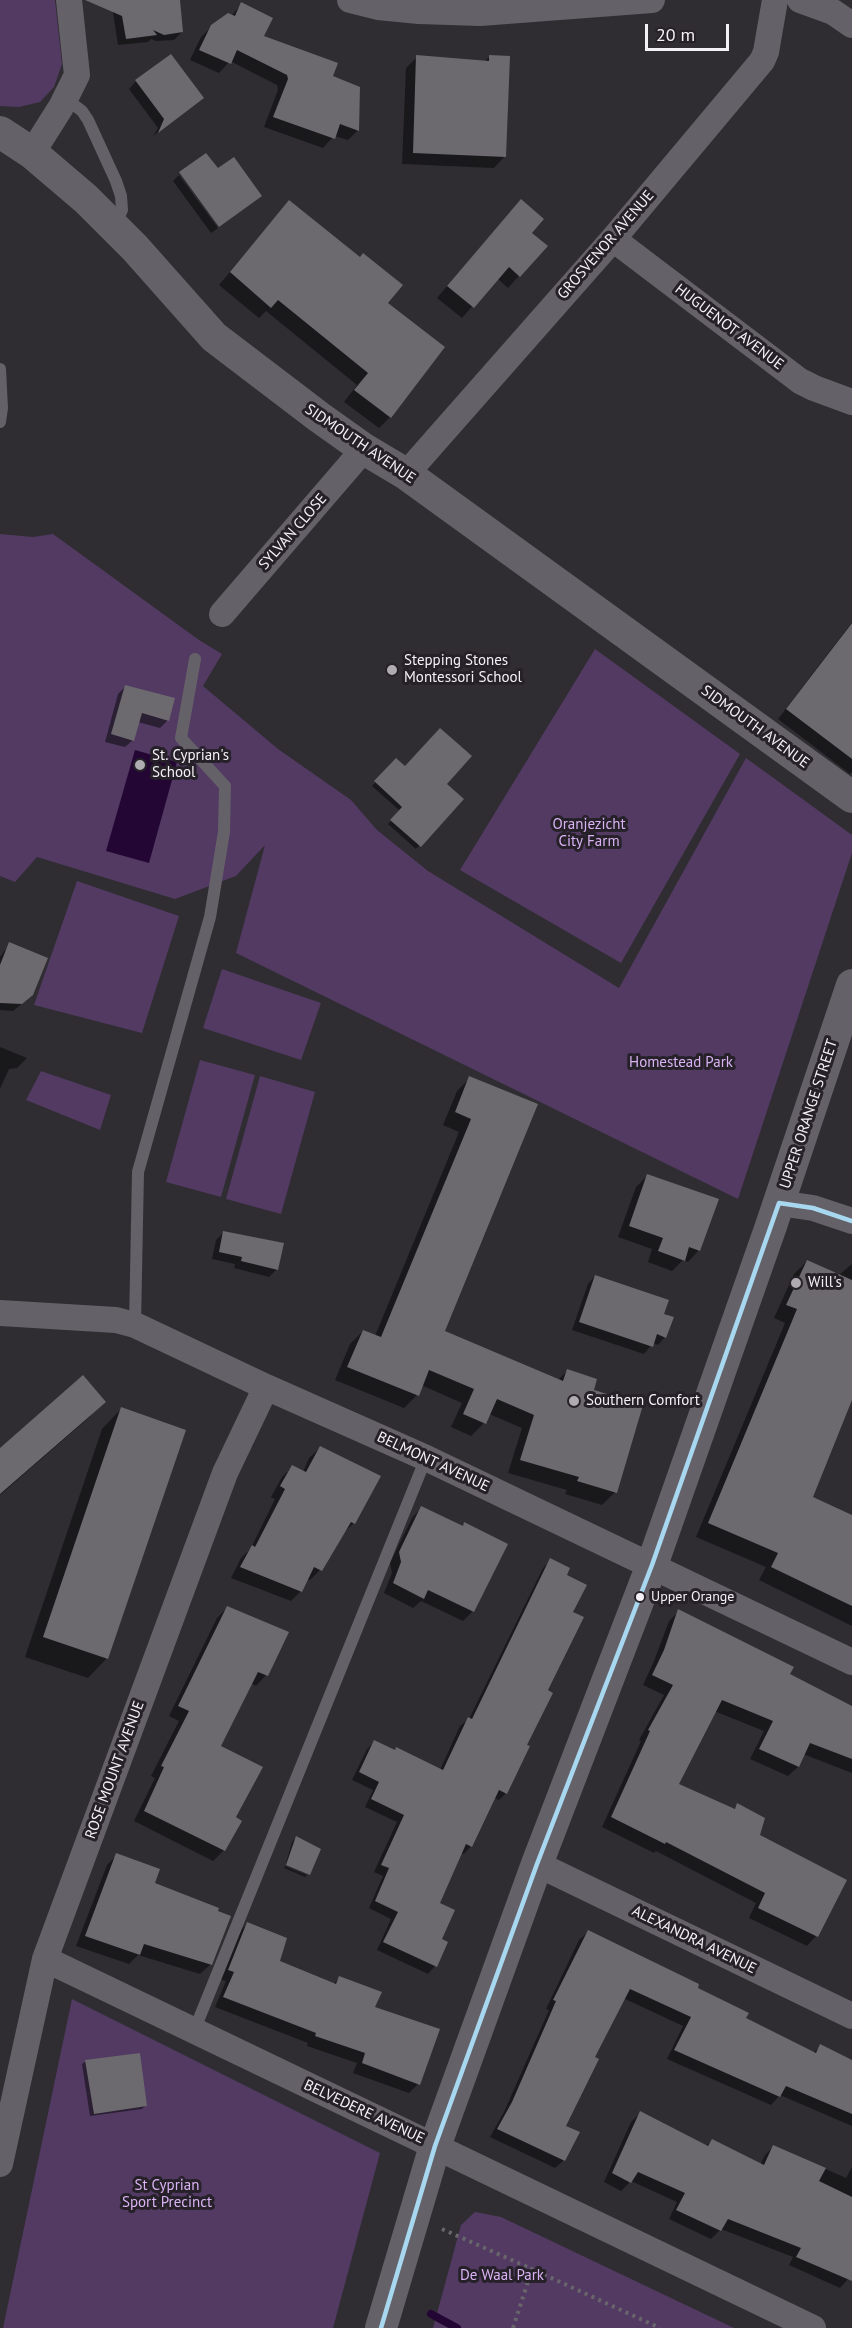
<!DOCTYPE html>
<html>
<head>
<meta charset="utf-8">
<style>
	body { margin:0 }
	#map { position:relative; width:852px; height:2328px; overflow:hidden; background:#2f2d31; font-family:"PT Sans",sans-serif }
	canvas { display:block }
	.scale { position:absolute; left:645px; top:24px; width:84px; height:27px; box-sizing:border-box; border:3px solid #f4f1f6; border-top:0; padding-left:8px; font-size:18px; line-height:21px; white-space:nowrap; color:#f4f1f6; -webkit-text-stroke:4px #262129; paint-order:stroke }
</style>
</head>
<body>
<div id="map">
<canvas width="852" height="2328"></canvas>
<div class="scale">20 m</div>
</div>
<script>
const g = document.querySelector('canvas').getContext('2d');
g.lineJoin = 'round';
function fill(path, color) {
  g.fillStyle = color;
  g.fill(path, 'evenodd');
}
function toPath(rows) {
  const path = new Path2D();
  for (const r of rows) {
    path.moveTo(r[0], r[1]);
    for (let i = 2; i < r.length; i += 2) path.lineTo(r[i], r[i + 1]);
  }
  return path;
}
function strokePath(path, color, width, dash) {
  g.strokeStyle = color;
  g.lineWidth = width;
  g.lineCap = dash ? 'butt' : 'round';
  g.setLineDash(dash || []);
  g.stroke(path);
}
function write(font, color, halo, rows, align = 'center') {
  g.font = font + ' "PT Sans",sans-serif';
  g.lineWidth = 6;
  g.setLineDash([]);
  g.textBaseline = 'middle';
  g.strokeStyle = halo;
  g.fillStyle = color;
  for (const [text, x, y, turn = 0] of rows) {
    g.save();
    g.translate(x, y);
    g.rotate((+turn || 0) * Math.PI / 180);
    g.textAlign = isNaN(turn) ? turn : align;
    if (halo) g.strokeText(text, 0, 0);
    g.fillText(text, 0, 0);
    g.restore();
  }
}
const green = toPath([
	[0,0,55,0,62,64,54,87,40,102,19,107,0,106],
	[0,534,33,537,53,534,199,640,222,654,203,686,278,749,351,800,377,830,428,871,619,988,746,758,852,835,852,853,738,1199,236,953,265,845,236,876,175,899,37,857,15,882,0,876],
	[595,649,740,754,621,963,460,870],
	[77,881,179,916,142,1033,34,1005],
	[222,969,321,1003,301,1060,203,1028],
	[200,1060,255,1075,221,1197,166,1182],
	[41,1071,111,1095,100,1130,26,1100],
	[260,1076,315,1092,281,1214,226,1199],
	[72,1999,380,2153,333,2328,3,2328],
	[475,2212,501,2217,734,2328,433,2328,461,2225]
]);
const water = toPath([
	[135,750,177,762,149,863,106,851]
]);
const shadow = toPath([
	[111,0,178,0,182,32,174,40,156,41,151,39,148,42,118,45],
	[242,4,262,37,331,77,358,88,358,130,348,140,334,136,323,148,264,127,278,90,277,85,230,61,219,73,190,60,201,37,212,26,231,16],
	[417,57,484,62,489,57,505,156,494,168,402,164,406,68],
	[136,81,202,98,153,136,158,128,129,89],
	[179,175,218,228,211,233,173,181],
	[289,202,386,303,390,417,379,428,344,402,357,385,266,311,259,318,219,285],
	[510,212,546,246,508,288,497,278,462,318,437,298],
	[852,622,852,772,850,774,778,719],
	[126,686,168,720,160,728,138,722,133,740,125,747,105,742,118,694],
	[396,760,405,768,445,784,462,799,416,849,388,824,400,811,372,786],
	[10,944,29,998,13,1011,0,1010,0,957],
	[0,1047,27,1058,17,1068,9,1069,0,1089],
	[470,1078,536,1105,443,1332,557,1381,567,1371,592,1391,615,1492,602,1505,565,1494,567,1490,508,1473,522,1428,489,1414,484,1423,471,1436,451,1427,462,1403,421,1385,417,1395,404,1408,335,1380,350,1344,363,1331,375,1336,459,1132,443,1125,457,1091],
	[647,1176,699,1250,688,1262,683,1260,672,1271,648,1262,652,1249,618,1237,636,1187],
	[224,1232,277,1269,269,1277,234,1268,235,1264,212,1259,216,1240],
	[807,1261,839,1275,852,1264,852,1396,811,1497,852,1517,852,1626,759,1580,766,1567,696,1537,785,1323,774,1318,794,1274],
	[595,1276,662,1315,665,1337,658,1345,653,1343,644,1354,572,1330,588,1284],
	[104,1402,85,1421,0,1495,0,1450],
	[121,1409,107,1658,88,1678,25,1657,102,1429],
	[320,1448,354,1523,343,1533,320,1570,310,1580,307,1579,301,1591,291,1601,231,1578,241,1558,251,1548,275,1499,271,1497,282,1477,292,1467,303,1472,309,1458],
	[421,1508,462,1527,465,1524,506,1545,472,1612,463,1621,421,1601,413,1608,384,1593,392,1573,390,1563,412,1518],
	[551,1560,565,1576,571,1613,546,1691,506,1793,499,1800,494,1798,471,1846,464,1854,461,1853,438,1904,440,1940,446,1943,435,1966,428,1974,377,1950,391,1919,369,1908,383,1876,374,1872,397,1822,365,1807,373,1790,352,1780,367,1749,374,1742,440,1770,460,1726,469,1719,543,1568],
	[227,1608,266,1675,256,1686,251,1683,219,1746,234,1818,224,1850,213,1861,134,1821,155,1778,151,1776,179,1721,169,1716,217,1618],
	[679,1611,788,1675,852,1706,852,1773,803,1754,798,1767,788,1776,750,1759,764,1731,714,1711,677,1785,733,1810,738,1805,758,1836,845,1880,816,1936,807,1946,749,1918,756,1903,656,1851,654,1853,602,1827,641,1741,639,1740,664,1695,643,1685,654,1661,669,1621],
	[296,1838,309,1873,286,1863,292,1842],
	[117,1855,153,1884,211,1964,200,1974,138,1955,129,1964,76,1946,107,1865],
	[285,1866,307,1875,305,1877,284,1868],
	[247,1924,278,1962,333,1985,339,1978,373,2008,418,2084,409,2093,353,2073,357,2063,307,2046,308,2043,215,2007,226,1981,219,1979,238,1933],
	[588,1932,696,1988,744,2019,813,2053,821,2046,852,2062,852,2126,780,2095,771,2105,667,2059,683,2026,623,1998,593,2058,564,2127,564,2160,555,2168,490,2137,504,2112,549,2010,546,2009,579,1940],
	[86,2061,145,2106,142,2109,90,2116,82,2064],
	[640,2113,706,2146,712,2141,760,2165,765,2155,774,2146,846,2178,852,2167,852,2272,848,2279,840,2288,789,2265,793,2257,721,2229,711,2239,669,2219,677,2202,631,2181,621,2191,604,2182,631,2122]
]);
const stream = toPath([
	[431,2314,457,2328]
]);
const building = toPath([
	[85,0,180,0,183,32,164,35,153,30,157,35,126,39,122,16],
	[241,2,273,18,264,36,338,63,333,76,360,87,359,131,340,124,335,139,273,117,288,79,287,75,237,50,231,64,199,50,211,25,228,13,235,16],
	[171,54,204,98,158,133,164,119,135,80],
	[416,55,489,61,489,55,510,56,506,157,413,153],
	[206,153,218,168,234,157,262,196,219,227,179,172],
	[521,199,544,219,532,233,548,246,520,277,509,267,474,308,447,286],
	[289,200,360,257,363,253,403,285,388,303,445,347,391,418,354,390,368,373,278,300,271,308,230,272],
	[852,623,852,759,786,709],
	[125,685,175,698,169,721,142,713,134,741,111,734],
	[440,728,472,756,447,784,464,799,421,847,390,820,402,807,374,781,396,758,405,766],
	[9,942,48,958,33,995,22,1004,0,1003,0,965],
	[469,1076,538,1104,445,1331,563,1381,567,1369,597,1379,594,1390,643,1405,617,1493,577,1481,579,1477,520,1460,534,1415,497,1399,486,1424,463,1414,474,1389,429,1370,419,1396,347,1367,363,1330,381,1337,471,1119,455,1112],
	[647,1174,719,1199,700,1251,689,1247,685,1261,658,1251,663,1238,629,1226],
	[223,1231,284,1243,278,1270,241,1261,242,1257,219,1252],
	[807,1260,852,1280,852,1400,813,1497,852,1515,852,1606,771,1567,778,1553,708,1523,797,1309,786,1305],
	[595,1275,669,1300,664,1314,674,1317,666,1338,657,1334,653,1347,579,1322],
	[83,1375,106,1402,0,1494,0,1448],
	[121,1407,186,1430,108,1659,43,1637],
	[320,1446,381,1476,355,1524,351,1522,322,1571,314,1567,302,1592,240,1567,252,1545,255,1547,285,1489,280,1486,292,1465,306,1472],
	[421,1506,463,1526,464,1522,508,1544,474,1612,428,1590,424,1599,393,1583,401,1562,399,1552],
	[550,1558,570,1568,567,1575,587,1585,573,1612,584,1617,548,1690,553,1693,527,1745,530,1746,507,1794,499,1790,472,1847,466,1844,440,1903,455,1910,442,1939,448,1942,437,1967,383,1942,398,1912,375,1901,389,1868,381,1865,404,1815,371,1799,379,1782,359,1772,374,1740,395,1750,396,1747,443,1770,468,1717,472,1719],
	[227,1606,289,1632,268,1676,258,1672,221,1746,263,1767,236,1817,242,1821,225,1851,144,1811,164,1767,161,1766,189,1711,178,1706],
	[678,1609,794,1667,790,1674,852,1706,852,1759,810,1743,799,1767,759,1749,773,1721,722,1700,679,1784,735,1809,737,1803,765,1818,760,1835,847,1880,818,1937,758,1908,765,1893,666,1842,665,1844,611,1817,650,1731,648,1730,673,1685,652,1675,664,1650],
	[296,1836,321,1849,310,1875,286,1865],
	[116,1853,160,1869,155,1883,219,1908,218,1911,231,1916,212,1965,144,1944,140,1955,85,1936],
	[247,1922,287,1938,280,1961,336,1984,339,1976,382,1992,375,2007,440,2029,420,2085,362,2063,365,2053,315,2036,316,2033,223,1997,234,1972,228,1970],
	[588,1930,699,1984,698,1988,749,2013,746,2018,816,2053,820,2044,852,2060,852,2114,786,2086,780,2097,674,2050,691,2017,630,1989,595,2057,599,2059,566,2126,580,2132,565,2161,497,2129,512,2102,556,2001,553,2000],
	[140,2053,147,2106,94,2114,85,2060],
	[640,2111,708,2146,712,2139,764,2165,773,2145,826,2168,819,2181,852,2197,852,2281,796,2257,801,2248,728,2219,721,2231,676,2210,685,2193,638,2172,631,2183,612,2173]
]);
const path = toPath([
	[442,2229,532,2269],
	[513,2328,532,2269,660,2328]
]);
const service = toPath([
	[66,99,82,111,88,120,116,181,121,196,122,210,114,226],
	[0,369,2,408,0,422],
	[135,1325,138,1172,210,917,224,832,225,786,181,738,195,659],
	[194,2031,426,1458]
]);
const minor = toPath([
	[350,0,378,7,419,11,480,13,652,0],
	[800,0,833,12,852,25],
	[32,153,61,107,77,75,69,0],
	[613,239,800,381,814,388,852,402],
	[406,474,613,239,762,61,766,52,775,0],
	[222,614,364,449],
	[779,1203,813,1208,852,1221],
	[0,1313,116,1320,135,1325,266,1387,426,1458,852,1662],
	[537,1864,852,2016],
	[45,1959,813,2328],
	[0,2164,45,1959,225,1473,266,1387]
]);
const tertiary = toPath([
	[0,132,32,153,86,199,135,248,214,337,319,417,364,449,406,474,852,797],
	[381,2328,435,2146,537,1864,652,1565,771,1226,852,985]
]);
const bus1 = toPath([
	[381,2328,435,2146,537,1864,652,1565,779,1203,813,1208,852,1221]
]);
const markers = [
	[392,670,6,"#afacb1"],
	[140,765,6,"#afacb1"],
	[796,1283,6,"#afacb1"],
	[574,1401,6,"#afacb1"],
	[640,1597,5,"#f4f1f6"]
];
const busNames = [
	["Upper Orange",651,1597]
];
const streetNames = [
	["GROSVENOR AVENUE",606,245,-49],
	["HUGUENOT AVENUE",729,327,37],
	["SIDMOUTH AVENUE",360,444,34],
	["SYLVAN CLOSE",293,532,-49],
	["SIDMOUTH AVENUE",755,727,36],
	["UPPER ORANGE STREET",809,1114,-72],
	["BELMONT AVENUE",433,1462,25],
	["ROSE MOUNT AVENUE",115,1770,-70],
	["ALEXANDRA AVENUE",694,1940,26],
	["BELVEDERE AVENUE",364,2112,25]
];
const poiNames = [
	["Stepping Stones",404,661],
	["Montessori School",404,678],
	["St. Cyprian's",152,756],
	["School",152,773],
	["Will's",808,1283],
	["Southern Comfort",586,1401]
];
const parkNames = [
	["Oranjezicht",589,825],
	["City Farm",589,842],
	["Homestead Park",681,1063],
	["St Cyprian",167,2186],
	["Sport Precinct",167,2203],
	["De Waal Park",502,2276]
];
fill(green, '#523a63');
fill(water, '#240634');
fill(shadow, '#0007');
strokePath(stream, '#240634', 8);
fill(building, '#6c6a6e');
strokePath(path, '#69666b', 4, [3, 4.5]);
strokePath(service, '#656169', 12);
strokePath(minor, '#656169', 26);
strokePath(tertiary, '#656169', 32);
strokePath(bus1, '#a8d7f0', 4.5);
for (const [x, y, r, color] of markers) {
  const dot = new Path2D();
  dot.arc(x, y, r, 0, 2 * Math.PI);
  g.fillStyle = color;
  g.fill(dot);
  strokePath(dot, '#262129', 2);
}
write('14px', '#f4f1f6', '#262129', busNames, 'left');
write('15px', '#f4f1f6', '#262129', streetNames);
write('15px', '#f4f1f6', '#262129', poiNames, 'left');
write('15px', '#dab3f5', '#262129', parkNames);
</script>
</body>
</html>
